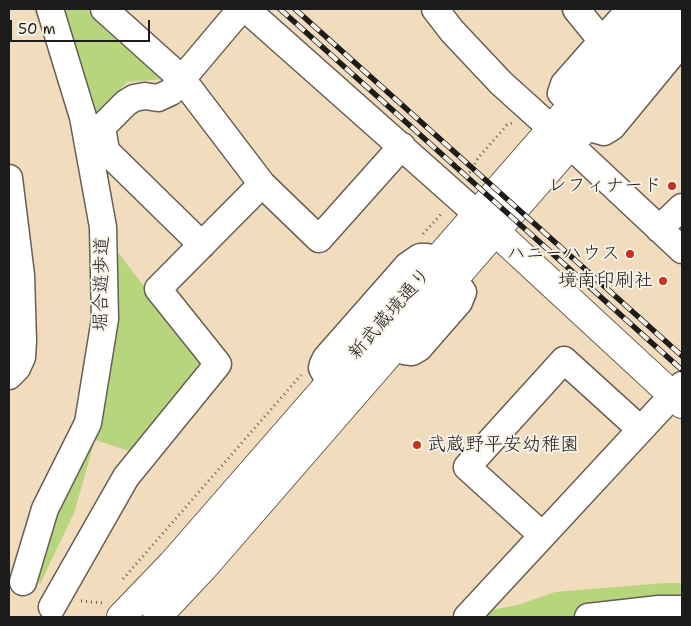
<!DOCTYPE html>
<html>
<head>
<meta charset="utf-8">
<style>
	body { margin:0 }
	#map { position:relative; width:691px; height:626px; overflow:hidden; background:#f1dcbd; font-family:"Shantell Sans",sans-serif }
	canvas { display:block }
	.frame { position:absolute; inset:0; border:10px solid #1c1c1c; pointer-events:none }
	.scale { position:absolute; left:10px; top:20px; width:140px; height:22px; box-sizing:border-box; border:2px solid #1c1c1c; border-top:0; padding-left:6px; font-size:15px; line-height:18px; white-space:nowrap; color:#1c1c1c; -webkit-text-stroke:4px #f7f3e8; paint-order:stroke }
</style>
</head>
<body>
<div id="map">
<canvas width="691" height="626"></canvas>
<div class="frame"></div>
<div class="scale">50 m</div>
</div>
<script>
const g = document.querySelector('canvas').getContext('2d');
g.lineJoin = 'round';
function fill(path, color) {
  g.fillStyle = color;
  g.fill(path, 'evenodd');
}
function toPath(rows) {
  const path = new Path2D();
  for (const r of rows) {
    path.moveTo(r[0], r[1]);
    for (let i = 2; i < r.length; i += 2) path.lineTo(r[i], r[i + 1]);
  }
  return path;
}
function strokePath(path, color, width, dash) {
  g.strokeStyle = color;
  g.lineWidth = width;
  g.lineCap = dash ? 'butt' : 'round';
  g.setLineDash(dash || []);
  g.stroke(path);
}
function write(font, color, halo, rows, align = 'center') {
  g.font = font + ' "Shantell Sans","Klee One",sans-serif';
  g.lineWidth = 4;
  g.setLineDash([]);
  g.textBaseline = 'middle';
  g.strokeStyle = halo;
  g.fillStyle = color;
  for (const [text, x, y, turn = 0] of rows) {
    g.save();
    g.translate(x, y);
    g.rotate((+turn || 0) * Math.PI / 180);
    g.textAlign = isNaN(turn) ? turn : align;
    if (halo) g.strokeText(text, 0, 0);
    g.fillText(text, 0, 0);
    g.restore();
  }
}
const green = toPath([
	[34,9,86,9,165,79,127,82,97,113,108,173,117,251,203,363,133,452,95,440,74,513,40,584,18,563,64,459,78,411,92,308,89,214,63,87],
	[665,583,682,583,682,617,479,617,485,611,518,605,555,592]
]);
const path = toPath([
	[467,177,478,158,507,125,512,123],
	[423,234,442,213],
	[123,579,301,375],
	[81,601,103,603,104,601]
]);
const minor = toPath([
	[104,9,182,79,262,184,319,239,402,146],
	[246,9,477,214],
	[435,9,452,31,501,83,552,129],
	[576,9,602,41],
	[573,105,561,93,564,84,630,9],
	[588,124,597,130,604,132,612,127,682,42],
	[570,145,682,250],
	[9,178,21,275,23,341,22,357,17,368,9,376],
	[659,229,682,207],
	[202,245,106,151,102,127,126,103,134,98,145,96,158,98,171,92,241,9],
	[397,345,404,351,412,352,419,348,459,302,463,292,454,280],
	[330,382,322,368,323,364,326,358,407,266,420,257,427,257,435,262],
	[542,535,467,467,564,360,640,429],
	[23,582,45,509,88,423,105,319,103,227,83,117,50,9],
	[52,607,126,477,218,364,158,289,262,184],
	[467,617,682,385],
	[588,617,659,609,682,609]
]);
const major = toPath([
	[483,220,682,404],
	[121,617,172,564,656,9],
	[157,617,204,567,682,16]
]);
const rail = toPath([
	[280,9,682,370],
	[295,9,682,356]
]);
const markers = [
	[672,186,5,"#c8321e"],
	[630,254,5,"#c8321e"],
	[663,281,5,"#c8321e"],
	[417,445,5,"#c8321e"]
];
const poiNames = [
	["レフィナード",662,186],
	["ハニーハウス",620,254],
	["境南印刷社",653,281],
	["武蔵野平安幼稚園",427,445,"left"]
];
const streetNames = [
	["堀合遊歩道",102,284,-89],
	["新武蔵境通り",390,314,-49]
];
fill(green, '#b6d57c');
strokePath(minor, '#675f54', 29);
strokePath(major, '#675f54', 30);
strokePath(path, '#675f54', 3, [1, 4]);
strokePath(minor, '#fff', 26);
strokePath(major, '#fff', 28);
strokePath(rail, '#1c1c1c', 5.5);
strokePath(rail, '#f7f3e8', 4, [11]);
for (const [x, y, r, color] of markers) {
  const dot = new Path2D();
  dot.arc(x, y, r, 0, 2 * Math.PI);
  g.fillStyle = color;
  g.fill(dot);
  strokePath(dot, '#f7f3e8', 2);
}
write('19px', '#1c1c1c', '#f7f3e8', poiNames, 'right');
write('19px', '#1c1c1c', '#f7f3e8', streetNames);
</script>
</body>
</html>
